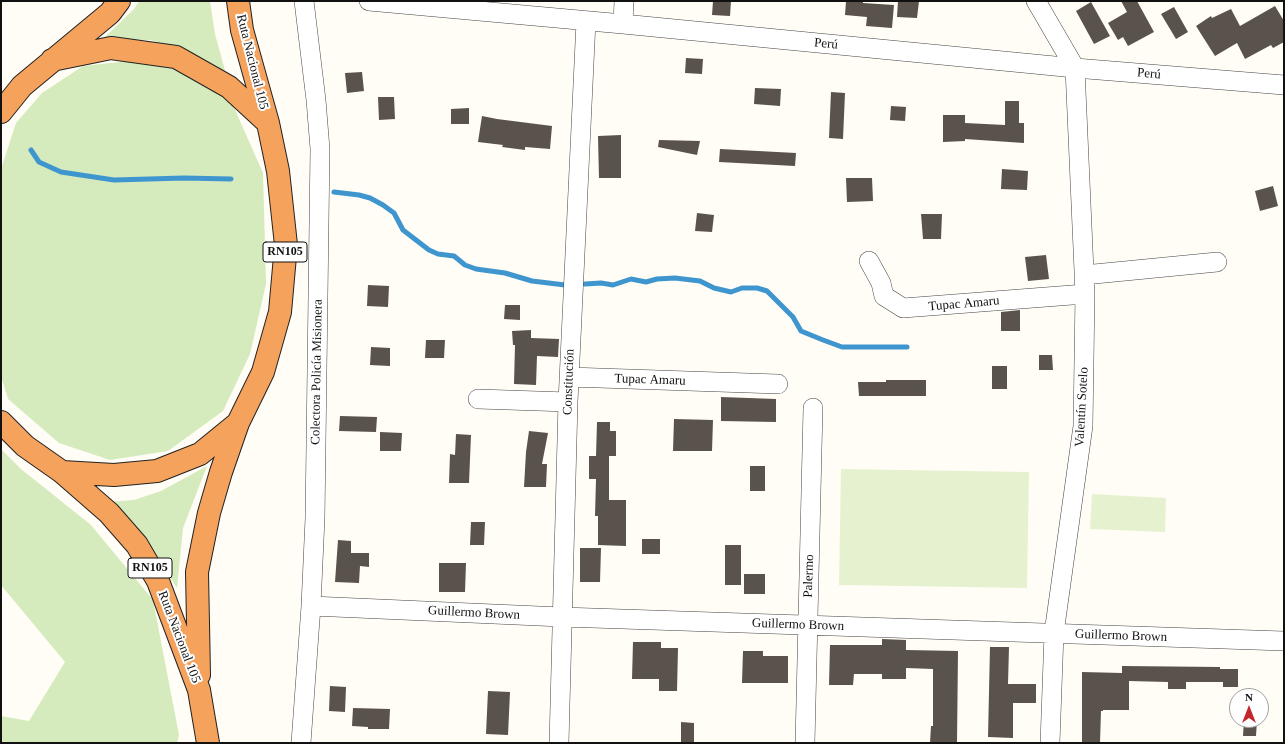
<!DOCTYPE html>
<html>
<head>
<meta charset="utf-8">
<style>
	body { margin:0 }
	#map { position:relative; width:1285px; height:744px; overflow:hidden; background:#fffdf5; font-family:"Times New Roman",serif }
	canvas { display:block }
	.frame { position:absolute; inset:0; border:2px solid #111; pointer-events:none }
	.north { position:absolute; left:1229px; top:688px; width:40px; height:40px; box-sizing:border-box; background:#fff; border:1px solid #a0a0a0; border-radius:50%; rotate:0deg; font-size:11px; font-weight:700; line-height:16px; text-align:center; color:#111 }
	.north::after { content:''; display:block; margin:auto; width:14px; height:18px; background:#c4262e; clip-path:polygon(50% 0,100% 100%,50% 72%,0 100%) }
</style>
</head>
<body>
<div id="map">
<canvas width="1285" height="744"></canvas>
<div class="frame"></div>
<div class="north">N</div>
</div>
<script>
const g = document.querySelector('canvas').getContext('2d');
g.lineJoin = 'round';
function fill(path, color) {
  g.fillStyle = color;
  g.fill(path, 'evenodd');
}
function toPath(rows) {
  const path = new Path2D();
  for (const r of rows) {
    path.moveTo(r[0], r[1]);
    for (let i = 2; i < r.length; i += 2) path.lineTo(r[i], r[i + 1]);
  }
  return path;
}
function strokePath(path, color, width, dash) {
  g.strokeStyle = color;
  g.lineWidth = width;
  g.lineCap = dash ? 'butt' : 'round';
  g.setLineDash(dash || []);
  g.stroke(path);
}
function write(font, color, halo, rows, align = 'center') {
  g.font = font + ' "Times New Roman",serif';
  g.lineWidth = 4;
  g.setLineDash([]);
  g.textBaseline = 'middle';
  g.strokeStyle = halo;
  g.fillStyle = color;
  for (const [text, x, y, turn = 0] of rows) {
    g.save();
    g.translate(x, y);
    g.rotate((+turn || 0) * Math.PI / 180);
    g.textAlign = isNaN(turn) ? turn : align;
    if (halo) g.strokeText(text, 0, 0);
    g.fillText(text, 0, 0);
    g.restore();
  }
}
const green = toPath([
	[139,1,210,1,215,34,226,74,192,53,150,40,103,39,134,9],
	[156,58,229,96,263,173,266,284,250,354,223,411,168,451,110,460,59,443,8,399,1,376,1,169,16,123,42,93,83,66],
	[1,449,21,469,91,525,153,600,179,735,177,743,1,743,1,716,29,721,65,662,1,585],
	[207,466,183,528,177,588,141,533,107,502,134,500,161,491]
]);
const pitch = toPath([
	[841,469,1029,472,1027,588,839,585],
	[1092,494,1166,498,1165,532,1090,529]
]);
const stream = toPath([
	[31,150,39,162,61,172,114,180,184,178,231,179],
	[334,192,359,195,370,198,383,205,394,213,403,230,429,250,438,254,454,256,465,265,476,269,505,273,532,281,565,285],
	[585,284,601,283,613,285,631,279,646,282,657,279,675,278,700,281,714,288,731,292,742,288,757,288,767,291,793,317,801,331,823,340,842,347,907,347]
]);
const building = toPath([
	[713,1,731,1,730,16,712,15],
	[846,1,863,1,863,3,894,5,892,28,866,26,867,17,845,15],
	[898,1,919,1,917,18,897,17],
	[1121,1,1137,1,1154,32,1128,46,1123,37,1118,40,1108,23,1127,12],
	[1091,2,1110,36,1094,44,1076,11],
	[1275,6,1284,21,1284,42,1273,48,1271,45,1245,59,1237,43,1215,56,1196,26,1211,16,1212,18,1231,9,1240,26],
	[1174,7,1188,32,1176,39,1161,14],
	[686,58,703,59,702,74,685,73],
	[362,72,364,91,347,93,345,73],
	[755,88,781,89,780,106,754,104],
	[831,92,845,93,843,139,829,138],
	[378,97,394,97,395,119,379,120],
	[1005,101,1019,101,1019,123,1024,123,1024,143,965,139,965,141,943,142,943,115,965,115,965,123,1005,125],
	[891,106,906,107,905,121,890,120],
	[469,108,469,124,451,124,451,109],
	[482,116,497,119,552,126,550,149,525,147,525,150,502,147,503,145,478,142],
	[621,135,621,178,599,178,598,136],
	[659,140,700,141,697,155,658,147],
	[720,149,796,153,795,166,719,162],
	[1002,169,1028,171,1027,190,1001,189],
	[846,178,872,178,873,201,847,202],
	[1273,186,1278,206,1260,211,1255,191],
	[697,213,714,215,712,232,695,231],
	[921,214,942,214,941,239,923,239],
	[1046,255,1049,279,1028,281,1025,257],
	[368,285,389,286,388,307,367,306],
	[505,305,520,305,520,320,504,319],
	[1020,310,1020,331,1001,331,1001,312],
	[531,330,531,338,559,339,558,357,537,356,536,385,514,384,515,345,513,345,512,331],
	[426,340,445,340,444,358,425,358],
	[371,347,390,348,390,366,370,365],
	[1039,355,1052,355,1053,370,1039,370],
	[992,366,1007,366,1007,389,992,389],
	[886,380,926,380,926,396,859,396,858,382,886,382],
	[721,397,776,399,776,422,721,421],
	[340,416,377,417,376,432,339,431],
	[674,419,713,420,712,451,673,451],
	[597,422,610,422,610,431,616,431,616,456,609,456,609,500,626,500,626,546,598,545,598,516,595,516,596,479,589,479,589,456,596,456],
	[529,431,548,433,542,464,547,464,546,487,524,487,526,452],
	[380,432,402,433,401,451,380,451],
	[456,434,471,435,469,483,449,483,450,454,455,455],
	[750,466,765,466,765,491,750,491],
	[471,522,485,522,484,545,470,545],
	[642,539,660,539,660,554,642,554],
	[338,540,351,541,351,553,369,553,369,567,360,566,359,583,335,582],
	[725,545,741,545,741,585,725,585],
	[580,548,601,548,600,582,580,582],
	[439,563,466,563,465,592,439,592],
	[744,574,765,574,765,594,744,594],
	[882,639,906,640,906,650,958,651,957,743,930,743,931,726,933,726,933,669,906,668,906,679,882,679,882,674,854,674,853,685,829,685,830,645,882,645],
	[633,642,661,642,661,648,678,648,677,691,659,691,659,679,632,679],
	[990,647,1009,647,1008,684,1036,684,1036,703,1013,703,1013,738,988,737],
	[743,651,763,651,763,656,788,656,788,683,742,683],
	[1122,666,1220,667,1220,669,1238,669,1238,687,1223,687,1223,682,1186,682,1186,689,1168,689,1168,682,1129,681,1129,710,1103,710,1103,711,1101,711,1100,743,1082,743,1082,672,1122,673],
	[330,686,346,687,345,712,329,711],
	[488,691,510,692,508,735,486,734],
	[353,708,390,709,389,729,368,729,368,727,352,726],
	[1244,720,1257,720,1256,736,1243,736],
	[681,722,694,723,694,742,681,742]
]);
const minor = toPath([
	[369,1,623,24,1075,68,1284,85],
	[1036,1,1075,68,1085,294,1083,426,1054,633,1050,743],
	[623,24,624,1],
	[869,261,881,283,884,296,903,308,1085,294],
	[1084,275,1217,262],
	[569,377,778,384],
	[478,399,568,402],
	[311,606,562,617,1284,641],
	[301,743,311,606,315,518,320,149,316,100,304,1],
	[559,743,568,402,586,21],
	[805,743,813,408]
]);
const highway = toPath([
	[238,1,242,30,268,123],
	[52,60,111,48,176,57,229,87,268,123,278,171,286,245,280,312,263,372,238,423,200,454,157,471,114,475,62,472],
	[1,112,22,86,110,13,119,1],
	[1,422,25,446,62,472,109,513,137,545,158,581,199,690,208,743],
	[199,675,197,572,209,513,221,472,238,423]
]);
const shields = [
	[285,252,44],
	[150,568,44]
];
const shieldNames = [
	["RN105",285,252],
	["RN105",150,568]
];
const streetNames = [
	["Perú",826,44,6],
	["Ruta Nacional 105",252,62,76],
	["Perú",1149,74,5],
	["Tupac Amaru",964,304,-5],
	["Colectora Policía Misionera",317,372,-89],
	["Tupac Amaru",650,380,2],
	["Constitución",569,382,-88],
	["Valentín Sotelo",1082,407,-87],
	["Palermo",809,576,-88],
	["Guillermo Brown",474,613,3],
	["Guillermo Brown",798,625,2],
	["Guillermo Brown",1121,636,2],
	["Ruta Nacional 105",179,637,69]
];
fill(green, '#d5ebbd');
fill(pitch, '#e6f2cf');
strokePath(stream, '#3f96cf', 5);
fill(building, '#5a524d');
strokePath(minor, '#444', 20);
strokePath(highway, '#222', 24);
strokePath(minor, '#fff', 19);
strokePath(highway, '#f5a25d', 22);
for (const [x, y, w] of shields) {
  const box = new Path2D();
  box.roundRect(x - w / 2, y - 10, w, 20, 3);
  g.fillStyle = '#fff';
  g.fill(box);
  strokePath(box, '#111', 1);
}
write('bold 12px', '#111', null, shieldNames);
write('13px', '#111', '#fff', streetNames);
</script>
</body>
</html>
